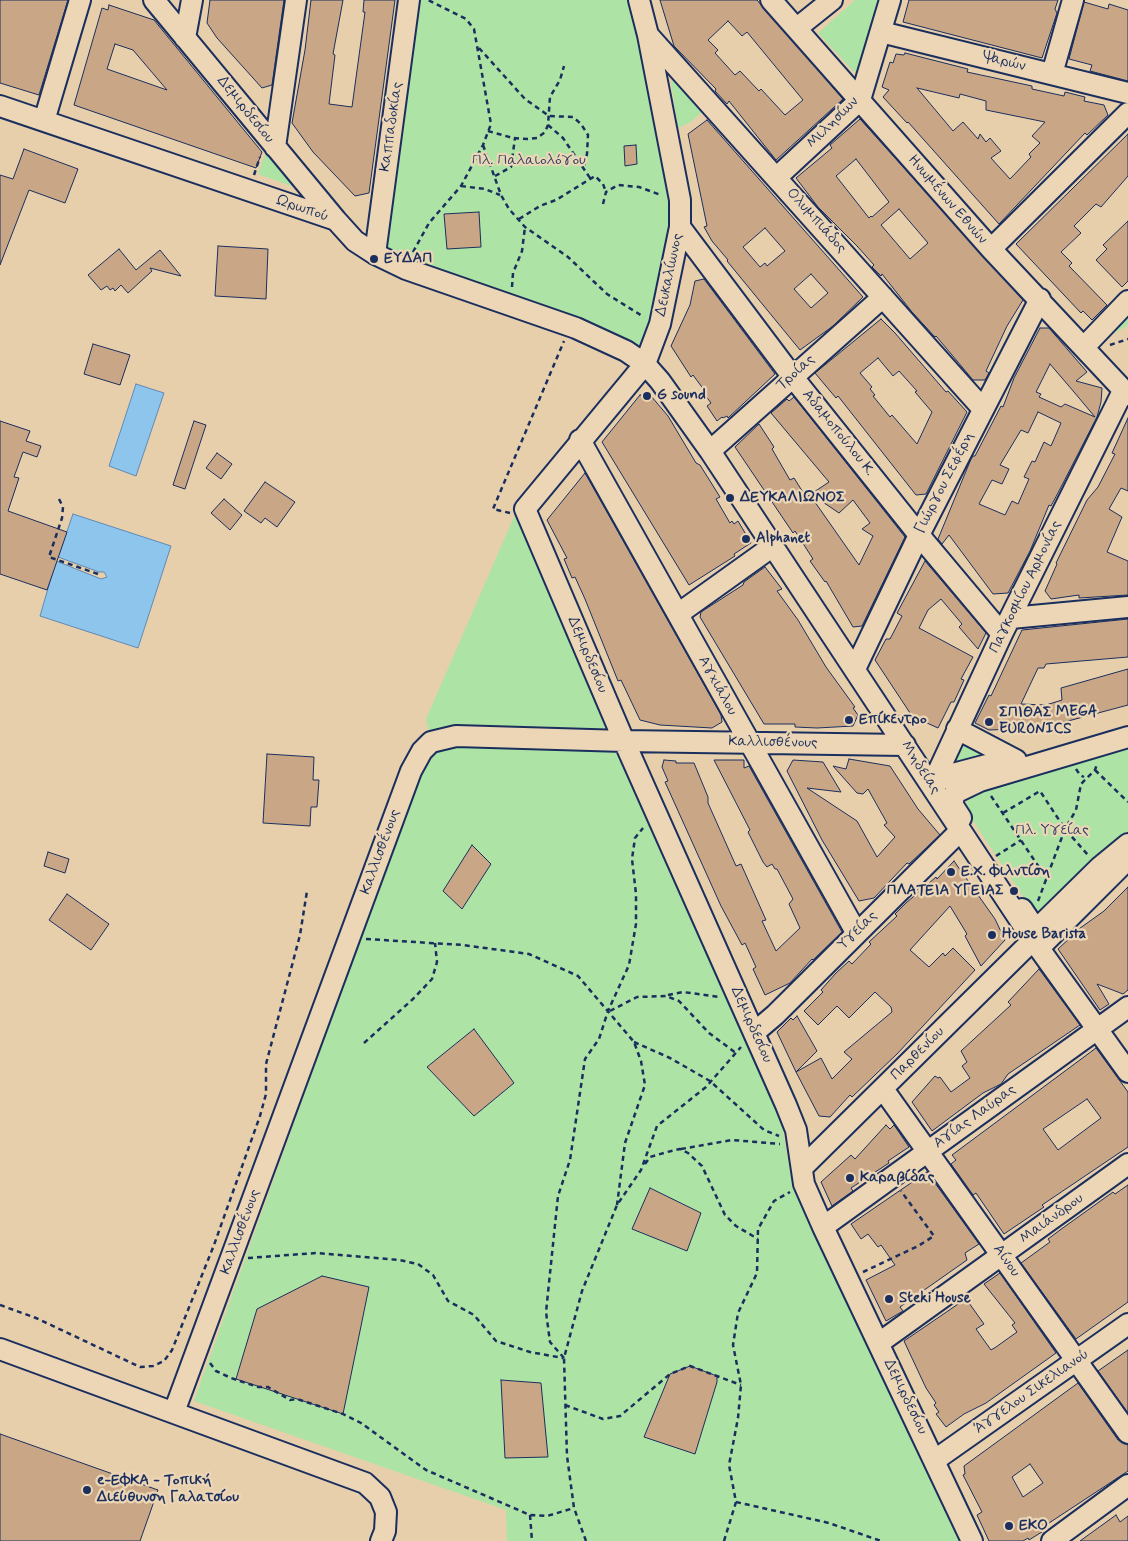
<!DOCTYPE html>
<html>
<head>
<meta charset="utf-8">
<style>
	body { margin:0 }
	canvas { display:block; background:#e8cfac }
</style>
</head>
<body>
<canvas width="1128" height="1541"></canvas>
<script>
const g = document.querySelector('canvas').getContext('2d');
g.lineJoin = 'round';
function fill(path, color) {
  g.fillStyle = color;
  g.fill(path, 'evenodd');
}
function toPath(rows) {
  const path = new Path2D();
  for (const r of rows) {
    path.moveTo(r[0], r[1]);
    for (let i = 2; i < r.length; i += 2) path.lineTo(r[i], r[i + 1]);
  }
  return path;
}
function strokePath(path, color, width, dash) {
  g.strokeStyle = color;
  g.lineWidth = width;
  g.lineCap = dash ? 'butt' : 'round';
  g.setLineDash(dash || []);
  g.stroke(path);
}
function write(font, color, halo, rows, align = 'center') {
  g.font = font + ' Mynerve,sans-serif';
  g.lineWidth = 4.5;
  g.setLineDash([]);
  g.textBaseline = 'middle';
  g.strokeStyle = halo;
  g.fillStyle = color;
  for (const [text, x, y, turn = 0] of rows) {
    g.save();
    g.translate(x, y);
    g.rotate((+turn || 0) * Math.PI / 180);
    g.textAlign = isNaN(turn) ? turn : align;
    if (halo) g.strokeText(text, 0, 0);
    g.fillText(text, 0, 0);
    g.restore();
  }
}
const green = toPath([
	[409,0,639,0,680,200,645,364,375,254],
	[855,0,881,0,859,72,855,73,818,33],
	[675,80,702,112,691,122,678,128,671,82],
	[266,152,297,188,258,174],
	[1128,312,1128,325,1101,341],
	[516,512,781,1120,793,1189,959,1541,507,1541,506,1510,194,1401,431,742,426,719],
	[960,739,994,754,945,772],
	[1128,745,1128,843,1043,927,964,807,973,791]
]);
const water = toPath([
	[136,384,164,393,136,476,109,466,136,384],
	[73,514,171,546,138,648,40,616,56,561,101,579,107,577,104,572,99,572,58,557,73,514]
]);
const building = toPath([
	[0,0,68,0,39,95,0,83,0,0],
	[210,0,284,0,272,85,262,88,217,38,207,23,210,0],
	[311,0,343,0,333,54,335,55,329,104,352,107,365,12,363,12,364,0,395,0,369,193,355,196,313,152,292,123,305,50,311,0],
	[660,0,757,0,843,99,776,160,729,101,727,104,715,91,716,89,674,46,660,0],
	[728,21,742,36,747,32,803,100,785,115,761,89,759,91,740,71,735,75,715,53,718,50,708,40,728,21],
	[909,0,1058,0,1055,9,1057,13,1042,58,903,22,909,0],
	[1084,2,1108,9,1109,4,1128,10,1128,81,1090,71,1092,65,1069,59,1084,2],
	[109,5,154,20,262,152,256,168,74,105,102,8,108,10,109,5],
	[115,44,133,50,167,90,107,69,115,44],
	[905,53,968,69,967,72,1032,86,1032,89,1064,96,1065,92,1085,97,1084,101,1104,105,1108,115,1087,135,1085,133,999,224,908,122,907,123,883,97,889,90,882,87,890,62,893,63,896,54,904,55,905,53],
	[917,88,959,98,960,94,986,101,986,110,1045,122,1032,136,1040,143,1029,154,1031,157,1010,179,991,158,1001,151,990,138,986,142,980,134,978,139,963,122,953,131,917,88],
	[860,119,1023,300,1007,326,986,371,989,373,985,380,973,380,936,336,935,337,912,312,882,274,881,276,872,267,874,265,857,246,818,207,796,178,832,148,830,145,860,119],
	[856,159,889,202,872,217,871,216,869,218,836,176,856,159],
	[899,209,928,243,910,259,881,225,899,209],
	[707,120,863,297,833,326,800,350,727,261,728,260,712,241,704,227,707,226,688,134,707,120],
	[765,228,785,251,767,266,765,263,760,267,743,247,765,228],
	[811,274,828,293,811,308,794,289,811,274],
	[1128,134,1128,176,1101,207,1096,204,1074,226,1081,233,1061,252,1072,263,1069,266,1107,305,1092,320,1083,311,1081,313,1016,244,1128,134],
	[636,145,637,164,625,166,624,146,636,145],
	[24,149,78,169,65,203,29,190,0,265,0,175,13,179,24,149],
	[479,212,481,247,447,249,444,214,479,212],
	[1128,221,1128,281,1122,287,1096,260,1107,249,1103,245,1128,221],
	[218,246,268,249,266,299,215,296,218,246],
	[119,249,136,270,160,250,181,276,150,268,152,271,128,293,121,285,115,291,113,288,110,290,107,286,101,290,88,275,119,249],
	[704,279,775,374,728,418,727,416,723,418,722,417,717,421,707,406,711,403,705,395,707,394,693,375,691,377,671,346,690,305,695,281,704,279],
	[881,319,895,333,946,392,948,391,967,412,926,494,916,495,838,396,836,398,815,373,881,319],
	[878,358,893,376,899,371,917,391,915,392,932,412,917,444,892,415,890,417,873,396,875,395,870,389,872,387,860,373,878,358],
	[1040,328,1049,328,1087,372,1076,381,1102,388,1101,402,1097,417,1059,491,1051,506,1049,505,1030,551,1008,593,993,594,949,535,942,544,938,539,971,459,973,456,975,456,1001,406,1003,407,1014,378,1040,328],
	[1050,364,1074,392,1095,417,1065,404,1061,407,1039,397,1041,394,1036,392,1050,364],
	[1038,412,1061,423,1051,446,1044,442,1035,462,1032,461,1024,477,1029,479,1018,504,1012,501,1005,515,979,504,992,480,1002,484,1009,469,1000,465,1021,430,1028,433,1038,412],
	[93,344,130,355,120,385,84,374,93,344],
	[640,395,651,396,668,416,696,463,700,465,720,497,716,499,730,523,732,521,734,524,738,521,751,543,734,554,735,556,689,585,602,442,640,395],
	[794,397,905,537,862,626,853,627,826,581,825,582,810,561,813,559,795,531,793,533,735,447,759,424,774,447,772,449,790,480,794,478,806,497,810,495,859,565,873,536,862,529,870,523,853,500,839,513,811,494,829,482,771,413,787,399,789,401,794,397],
	[1128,418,1128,491,1121,488,1109,509,1122,517,1107,552,1128,561,1128,595,1079,598,1079,595,1051,599,1045,591,1057,564,1056,563,1087,500,1098,487,1115,454,1112,453,1128,418],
	[0,421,30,431,26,441,41,446,37,457,23,452,14,477,19,478,8,511,67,532,47,590,0,574,0,421],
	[194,421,206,425,185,489,173,485,194,421],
	[217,453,232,464,221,479,206,468,217,453],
	[585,473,721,715,722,722,712,728,660,725,640,720,621,680,618,681,585,599,575,577,572,578,564,559,567,558,547,520,585,473],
	[265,482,295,502,277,527,265,518,261,523,244,511,265,482],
	[224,499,242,515,230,530,211,513,224,499],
	[925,561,986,633,978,649,959,627,962,624,941,599,928,610,919,628,973,657,961,679,964,680,954,702,951,702,938,728,916,718,914,719,875,660,886,639,890,639,902,616,897,613,925,561],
	[765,567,782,589,777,591,798,620,826,667,855,707,853,708,858,715,853,726,817,728,795,727,795,724,764,724,700,617,701,612,743,585,744,582,765,567],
	[1128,619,1128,657,1046,664,1044,668,1038,668,1021,704,1046,705,1062,700,1061,688,1128,669,1128,705,1042,728,989,730,975,723,989,695,991,696,1022,630,1128,619],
	[267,754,314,757,313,780,319,780,317,807,311,807,310,826,263,823,267,754],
	[849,759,890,766,918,809,940,835,909,864,907,863,874,898,859,901,822,840,787,771,793,760,823,762,841,792,807,788,857,821,877,857,895,837,884,825,887,823,868,789,863,794,857,793,833,766,846,769,849,759],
	[664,760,676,761,676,763,694,763,708,797,708,803,736,866,741,864,766,920,762,921,776,951,800,928,789,904,793,899,777,869,775,869,772,864,767,867,763,862,748,832,750,830,714,760,744,760,744,768,749,766,842,932,813,960,812,959,790,983,765,995,753,969,756,967,745,943,742,945,721,906,665,782,668,781,662,767,664,760],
	[472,845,491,864,462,909,443,891,472,845],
	[48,852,69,859,65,873,44,866,48,852],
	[954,861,995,919,1005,940,981,966,965,936,967,934,950,906,910,950,929,967,943,953,945,956,953,948,975,970,897,1054,852,1097,850,1095,830,1117,819,1116,796,1072,821,1058,832,1079,852,1059,844,1052,892,1012,891,1007,875,992,849,1018,837,1006,818,1025,804,1011,823,992,821,990,836,973,849,961,852,964,871,944,869,942,897,916,895,914,906,903,936,877,937,879,954,861],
	[1128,887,1128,990,1123,994,1097,984,1109,1004,1100,1010,1058,949,1071,937,1069,936,1104,911,1128,887],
	[67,894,109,924,91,950,49,920,67,894],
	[1039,969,1080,1025,1008,1074,1001,1084,983,1093,932,1131,912,1102,935,1076,938,1078,940,1077,951,1092,970,1078,962,1066,967,1062,961,1051,1011,1005,1008,1002,1039,969],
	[797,1016,817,1051,796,1072,777,1032,791,1018,793,1020,797,1016],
	[474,1029,514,1083,474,1116,427,1067,474,1029],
	[1096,1048,1128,1092,1128,1147,1042,1205,1044,1207,1004,1234,976,1193,973,1195,951,1164,956,1160,952,1155,1096,1048],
	[1087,1099,1101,1118,1058,1150,1043,1129,1087,1099],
	[886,1125,890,1129,894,1125,909,1147,888,1161,889,1163,851,1188,853,1191,832,1206,821,1182,851,1155,855,1159,886,1125],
	[927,1172,979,1244,965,1253,967,1260,900,1307,903,1311,886,1321,866,1280,895,1265,881,1245,878,1247,868,1234,861,1239,851,1224,927,1172],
	[1128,1185,1128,1302,1076,1339,1021,1263,1050,1242,1048,1239,1060,1230,1113,1192,1115,1194,1128,1185],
	[650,1188,701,1213,687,1251,632,1229,650,1188],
	[1000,1273,1056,1353,986,1403,964,1414,946,1427,936,1414,939,1412,934,1405,936,1403,926,1388,904,1341,964,1300,967,1304,969,1303,984,1324,976,1329,991,1350,996,1347,1017,1332,1012,1325,1015,1323,984,1284,1000,1273],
	[322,1276,369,1287,343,1414,236,1379,257,1309,322,1276],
	[1128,1350,1128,1413,1098,1371,1128,1350],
	[690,1366,717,1376,717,1382,695,1454,644,1437,670,1374,690,1366],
	[501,1380,541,1383,548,1457,505,1458,501,1380],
	[1078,1383,1118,1440,1128,1445,1128,1471,1043,1527,1045,1530,1029,1540,1028,1538,1023,1541,989,1541,977,1515,982,1512,963,1475,965,1474,964,1466,1078,1383],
	[1030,1464,1043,1483,1023,1497,1012,1477,1030,1464],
	[0,1434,158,1490,140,1541,0,1541,0,1434],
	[1116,1515,1120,1522,1128,1516,1128,1541,1080,1541,1116,1515]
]);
const path = toPath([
	[479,48,525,99,549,116,573,117,581,124,588,135,587,154,584,167],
	[548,125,563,138,590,178],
	[488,131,513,138,528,139,537,138,545,132,548,125,550,97,560,80,564,66],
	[483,145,501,195,509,209,525,227,568,257,607,294,644,317],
	[254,175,260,157],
	[495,176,511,167,515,138],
	[461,186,485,189,500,195],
	[603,204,606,192,618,185,639,187,661,195],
	[519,219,540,206,556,200,595,176,603,184,606,192],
	[413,252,429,223,461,186,483,145,491,124,474,29,466,19,428,0],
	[512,287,513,273,522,251,525,227],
	[1110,345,1128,339],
	[59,499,63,507,62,518,49,557,98,574],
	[510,513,493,509,564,341],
	[1076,769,1080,775,1084,777],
	[1095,770,1128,802],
	[991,796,1047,879],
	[1003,813,1040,791,1065,829,1088,855],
	[996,856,1021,840],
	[1038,901,1065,829,1076,810,1081,784,1095,770,1097,764],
	[366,939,463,945,529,954,578,976,634,1042,641,1061,645,1085,625,1143,617,1205],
	[668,995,683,992,719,997],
	[610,1011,637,997,666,996,679,1001,709,1033,736,1053],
	[634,1042,670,1058,710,1081,764,1130,779,1136],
	[364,1043,413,999,432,979,437,962,435,943],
	[681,1149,732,1140,780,1144],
	[645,1164,650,1157,667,1152,680,1149,688,1153,702,1166,725,1215,736,1226,758,1239],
	[248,1258,316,1253,399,1260,418,1264,433,1275,448,1301,474,1315,496,1341,530,1352,563,1358],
	[863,1272,918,1246,934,1236,901,1191],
	[0,1305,36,1318,140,1367,153,1366,164,1361,172,1350,214,1245,260,1116,266,1094,266,1064,300,935,307,891],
	[564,1358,550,1342,546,1312,558,1196,570,1160,585,1059,599,1039,608,1011,629,965,636,924,636,894,632,859,635,838,643,828],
	[210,1363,216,1371,231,1378,258,1387,268,1387,290,1400,297,1399,343,1414,361,1423,426,1470,530,1515,547,1516,574,1508],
	[565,1405,603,1419,620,1416,670,1374,690,1366,741,1385],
	[736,1502,829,1523,881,1541],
	[530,1515,532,1541],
	[586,1541,574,1508,567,1456,564,1358,582,1291,617,1205,641,1170,657,1126,706,1087,741,1047],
	[724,1541,736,1502,729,1465,738,1418,741,1385,733,1345,738,1313,757,1273,758,1229,774,1201,790,1192]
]);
const minor = toPath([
	[154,0,336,220,355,241,375,254,406,269,576,328,626,351,645,364,660,381,710,451,1033,940,1128,1072],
	[639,0,648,35,680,200,680,227,660,324,645,364,525,509,624,741,786,1105,796,1130,804,1184,823,1227,972,1541],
	[771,0,991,249,1128,395],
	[797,28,832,0],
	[881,32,1128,93],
	[648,35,983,409],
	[185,38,192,0],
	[1052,74,1073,0],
	[0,106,336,220],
	[44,121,80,0],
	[275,147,296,0],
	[777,177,860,100,890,0],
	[680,227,792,376,919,535,1002,634],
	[991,249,1128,113],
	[375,254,409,0],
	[1084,347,1128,301],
	[580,440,856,932],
	[710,451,883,297],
	[678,614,773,546],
	[1011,618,1128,607],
	[855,669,919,535,1040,299],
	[957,729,1016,760],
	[932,785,1002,634,1123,391],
	[932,785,949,775,1002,761],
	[961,818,952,804,955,793,980,781,1128,737],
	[1022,909,1030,921,1039,927,1100,867,1128,844],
	[1039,948,1128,859],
	[755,1032,775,1015,960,831],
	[883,1089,1128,1433],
	[802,1168,1033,940],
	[823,1227,1128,1007],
	[879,1343,1128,1164],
	[0,1349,365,1483,380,1497,386,1512,385,1531,381,1541],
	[174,1412,411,771,422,751,431,742,456,736,624,741,905,745],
	[935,1460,1128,1324],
	[1052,1541,1128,1485]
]);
const markers = [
	[374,259,5,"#1b2f5e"],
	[647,396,5,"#1b2f5e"],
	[730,498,5,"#1b2f5e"],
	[746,539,5,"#1b2f5e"],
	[849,720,5,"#1b2f5e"],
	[989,722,5,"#1b2f5e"],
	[951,872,5,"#1b2f5e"],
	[1014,891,5,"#1b2f5e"],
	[992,935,5,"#1b2f5e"],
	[850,1178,5,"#1b2f5e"],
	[889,1299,5,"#1b2f5e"],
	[87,1490,5,"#1b2f5e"],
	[1009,1526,5,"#1b2f5e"]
];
const streetNames = [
	["Ψαρών",1004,62,14],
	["Δεμιρδεσίου",245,110,51],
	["Μιλησίων",833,123,-45],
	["Καππαδοκίας",392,127,-82],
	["Ηνωμένων Εθνών",947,200,49],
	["Ωρωπού",302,209,19],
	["Ολυμπιάδος",816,221,48],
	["Δευκαλίωνος",670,275,-78],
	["Τροίας",796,373,-42],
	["Αδαμοπούλου Κ.",838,433,51],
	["Γιώργου Σεφέρη",945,483,-63],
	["Παγκοσμίου Αρμονίας",1026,587,-64],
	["Δεμιρδεσίου",587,655,67],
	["Αγχιάλου",717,686,61],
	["Καλλισθένους",773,743,1],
	["Μηδείας",920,768,57],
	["Καλλισθένους",381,852,-70],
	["Υγείας",858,931,-45],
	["Δεμιρδεσίου",751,1025,66],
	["Παρθενίου",918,1054,-45],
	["Αγίας Λαύρας",975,1117,-36],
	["Μαιάνδρου",1052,1219,-36],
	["Καλλισθένους",241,1232,-70],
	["Αίνου",1006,1261,55],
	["Άγγελου Σικελιανού",1032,1392,-35],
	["Δεμιρδεσίου",905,1397,64]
];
const parkNames = [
	["Πλ. Παλαιολόγου",529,161],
	["Πλ. Υγείας",1052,831]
];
const poiNames = [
	["ΕΥΔΑΠ",384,259],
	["G sound",657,396],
	["ΔΕΥΚΑΛΙΩΝΟΣ",740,498],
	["Alphanet",756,539],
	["ΣΠΙΘΑΣ MEGA",999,713],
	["EURONICS",999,730],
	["Επίκεντρο",859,720],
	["Ε.Χ. Φιλντίση",961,872],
	["ΠΛΑΤΕΙΑ ΥΓΕΙΑΣ",1004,891,"right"],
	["House Barista",1002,935],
	["Καραβίδας",860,1178],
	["Steki House",899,1299],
	["e-ΕΦΚΑ - Τοπική",97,1481],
	["Διεύθυνση Γαλατσίου",97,1498],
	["ΕΚΟ",1019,1526]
];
fill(green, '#ade3a5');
fill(water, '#8ec5ec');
strokePath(water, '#6089b3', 1);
fill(building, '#c9a786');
strokePath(building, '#1b2f5e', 1);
strokePath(minor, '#1b2f5e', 24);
strokePath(path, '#1b2f5e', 2.5, [5, 4]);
strokePath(minor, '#ecd6b5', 20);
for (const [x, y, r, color] of markers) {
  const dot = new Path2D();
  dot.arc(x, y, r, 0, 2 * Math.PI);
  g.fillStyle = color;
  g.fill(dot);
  strokePath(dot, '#ecd6b5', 2);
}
write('15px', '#1b2f5e', '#ecd6b5', streetNames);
write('15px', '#2a4165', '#ecd6b5', parkNames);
write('bold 15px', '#1b2f5e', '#ecd6b5', poiNames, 'left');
</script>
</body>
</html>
